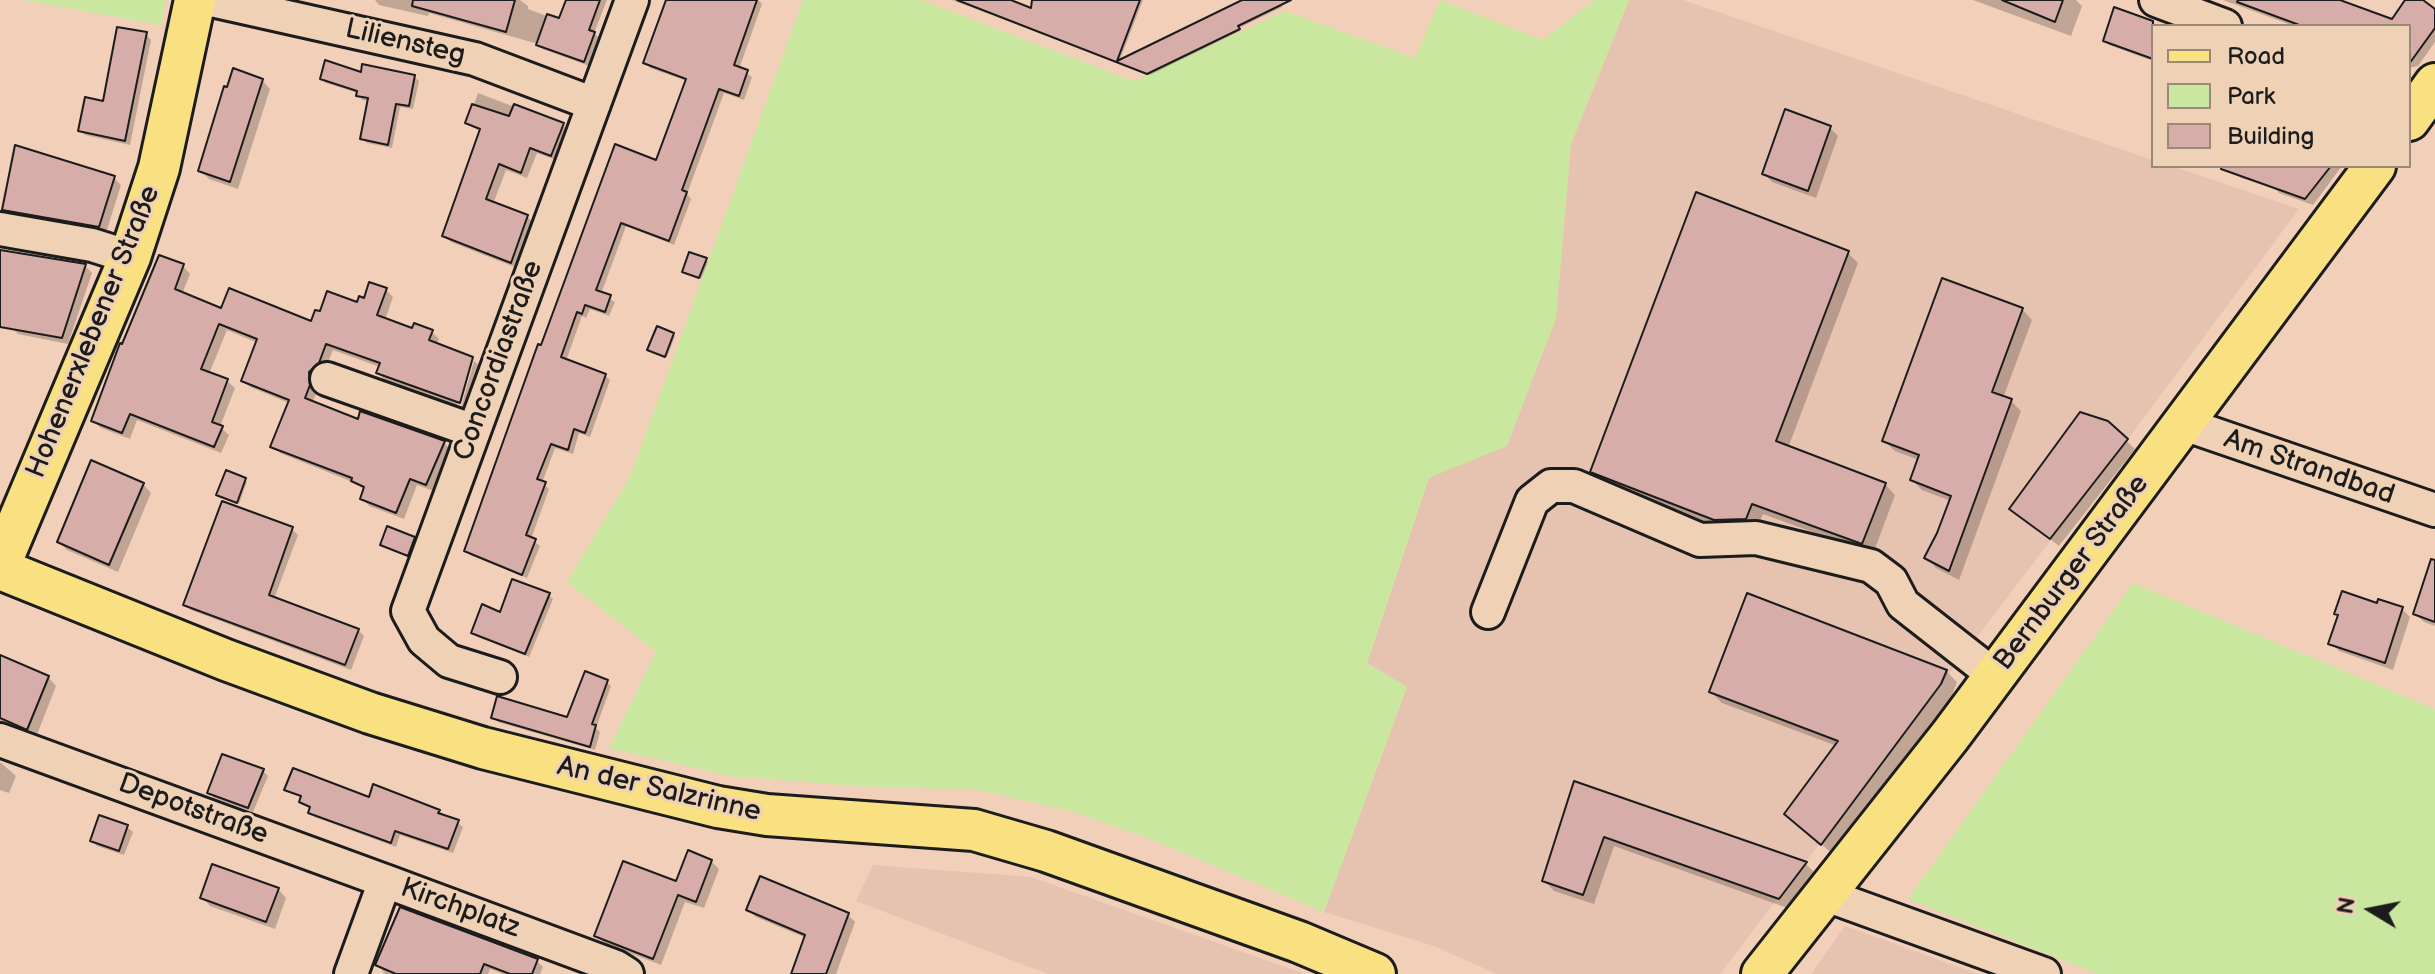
<!DOCTYPE html>
<html>
<head>
<meta charset="utf-8">
<style>
	body { margin:0 }
	#map { position:relative; width:2435px; height:974px; overflow:hidden; background:#f2cfb9; font-family:"Balsamiq Sans",sans-serif }
	canvas { display:block }
	.legend { position:absolute; left:2151px; top:24px; width:260px; height:144px; box-sizing:border-box; background:#efd1b5; border:2px solid #9b8978; margin:0; padding:10px 14px; list-style:none; font-size:24px; color:#1c1c1c }
	.legend li { display:flex; align-items:center; gap:16px; height:40px }
	.legend b { width:40px; border:2px solid #9b8978 }
	.north { position:absolute; left:2331px; top:870px; width:80px; height:80px; -webkit-text-stroke:6px #efd1b5; paint-order:stroke; rotate:280deg; font-size:22px; font-weight:700; line-height:32px; text-align:center; color:#1c1c1c }
	.north::after { content:''; display:block; margin:auto; width:28px; height:36px; background:#1c1c1c; clip-path:polygon(50% 0,100% 100%,50% 72%,0 100%) }
</style>
</head>
<body>
<div id="map">
<canvas width="2435" height="974"></canvas>
<ul class="legend">
<li><b style="height:10px;background:#f9e181"></b>Road</li>
<li><b style="height:22px;background:#c9e79f"></b>Park</li>
<li><b style="height:22px;background:#d6ada8"></b>Building</li>
</ul>
<div class="north">N</div>
</div>
<script>
const g = document.querySelector('canvas').getContext('2d');
g.lineJoin = 'round';
function fill(path, color) {
  g.fillStyle = color;
  g.fill(path, 'evenodd');
}
function toPath(rows) {
  const path = new Path2D();
  for (const r of rows) {
    path.moveTo(r[0], r[1]);
    for (let i = 2; i < r.length; i += 2) path.lineTo(r[i], r[i + 1]);
  }
  return path;
}
function strokePath(path, color, width, dash) {
  g.strokeStyle = color;
  g.lineWidth = width;
  g.lineCap = dash ? 'butt' : 'round';
  g.setLineDash(dash || []);
  g.stroke(path);
}
function write(font, color, halo, rows, align = 'center') {
  g.font = font + ' "Balsamiq Sans",sans-serif';
  g.lineWidth = 6;
  g.setLineDash([]);
  g.textBaseline = 'middle';
  g.strokeStyle = halo;
  g.fillStyle = color;
  for (const [text, x, y, turn = 0] of rows) {
    g.save();
    g.translate(x, y);
    g.rotate((+turn || 0) * Math.PI / 180);
    g.textAlign = isNaN(turn) ? turn : align;
    if (halo) g.strokeText(text, 0, 0);
    g.fillText(text, 0, 0);
    g.restore();
  }
}
const built = toPath([
	[1629,0,1683,0,2153,160,2153,166,2172,166,2299,209,2128,439,1720,974,1497,974,1434,946,1324,912,1407,687,1367,663,1429,477,1507,445,1556,318,1571,144],
	[873,865,1031,877,1305,974,1048,974,856,901],
	[1845,926,1978,974,1811,974]
]);
const green = toPath([
	[23,0,166,0,161,25],
	[803,0,921,0,1134,81,1285,11,1415,58,1440,0,1543,40,1594,0,1629,0,1571,144,1556,318,1507,446,1429,478,1367,663,1407,687,1324,912,1145,837,1067,810,978,790,855,786,730,776,609,748,656,652,567,582,630,477],
	[2133,583,2435,709,2435,974,2098,974,1908,899]
]);
const shadow = toPath([
	[375,0,520,0,528,6,528,9,560,21,568,0,607,0,594,33,599,38,589,66,543,49,538,44,429,13,428,16,379,5],
	[668,0,758,0,762,4,739,69,752,77,744,100,724,93,687,194,691,199,674,245,626,226,601,294,615,302,609,316,590,309,586,318,582,316,566,361,605,375,610,380,590,437,579,433,573,454,555,448,542,483,549,489,531,539,540,546,527,578,472,556,467,551,542,348,657,162,687,81,650,68,645,63],
	[952,0,1005,0,1034,11,1038,0,1143,0,1119,62,1247,0,1284,0,1282,7,1239,28,1240,31,1150,75],
	[1973,0,2076,0,2082,6,2071,36],
	[2223,0,2337,0,2393,21,2407,0,2420,0,2435,11,2435,42,2418,66,2409,68,2409,26,2294,26],
	[2116,10,2161,26,2153,26,2153,61,2109,45,2105,40],
	[146,34,151,40,130,145,85,135,80,130,104,103],
	[362,74,414,77,419,81,413,109,400,107,392,148,367,143,363,139,370,101,362,100,358,93,326,83,322,79],
	[262,80,270,89,238,189,209,179,201,171],
	[478,93,562,125,569,131,558,161,537,153,527,178,506,170,493,204,527,217,534,223,517,268,451,242,444,236,481,132,467,123],
	[1830,128,1838,136,1816,198,1772,182,1764,174],
	[2239,166,2342,166,2313,205,2279,193,2274,187,2241,178,2236,173],
	[114,178,121,185,106,233,11,217,4,210],
	[0,252,85,266,92,273,68,344,18,334,12,328,0,288],
	[1847,252,1858,263,1788,448,1885,484,1895,495,1873,554,1763,514,1756,529,1726,530,1603,482,1592,472],
	[705,260,708,262,701,279,685,272],
	[183,266,190,274,182,294,222,310,312,324,358,305,386,290,393,297,385,320,414,330,431,331,439,339,436,345,472,359,457,406,385,380,378,373,380,367,333,350,325,370,316,380,316,394,312,403,359,421,444,443,451,450,434,491,417,485,404,519,369,506,362,498,365,490,355,483,280,453,273,446,289,403,250,387,243,380,258,343,227,330,209,374,227,381,235,388,220,427,229,435,221,453,137,420,130,439,101,428,93,421],
	[2022,309,2032,320,2003,398,2011,401,2021,411,1959,580,1936,568,1926,557,1951,501,1922,490,1912,480,1919,460,1895,451,1884,441],
	[673,334,675,336,667,357,652,351],
	[474,361,480,366,467,409,461,407],
	[2107,422,2135,449,2059,546,2011,509],
	[227,473,247,482,239,504,218,495],
	[143,484,151,493,118,572,67,550,59,542],
	[292,529,298,535,274,599,358,630,364,636,351,670,191,610,185,604],
	[414,539,416,541,410,557,382,545],
	[2435,567,2435,626,2424,622,2415,614],
	[548,595,553,599,529,657,478,637,473,633,501,614],
	[2378,605,2402,609,2410,617,2393,670,2339,651,2331,643,2340,617,2336,614],
	[0,657,48,677,56,686,36,737,0,722],
	[1946,671,1957,682,1952,695,1833,854,1798,825,1837,746,1722,703,1711,692],
	[606,682,611,686,596,728,600,732,595,750,498,722,493,717,569,719],
	[0,762,16,776,9,793,0,790],
	[263,771,268,776,253,812,214,798,209,793],
	[287,789,439,811,463,827,453,853,400,835,396,847,315,817,310,812,312,809,301,802,302,798],
	[1565,820,1806,864,1816,874,1790,909,1614,846,1594,904,1554,891,1544,880],
	[127,827,133,832,124,855,97,846,92,841],
	[711,861,719,869,704,908,685,902,661,965,604,943,597,936],
	[278,889,286,898,275,929,210,906,202,897],
	[748,909,848,915,855,922,836,974,793,974,806,938,756,917],
	[537,961,543,967,540,974,503,974,490,969,488,974,385,974,378,965]
]);
const building = toPath([
	[413,0,515,0,506,32,412,6,413,0],
	[566,0,600,0,589,30,595,32,584,62,536,45,547,14,559,18,566,0],
	[666,0,757,0,734,65,748,70,739,96,719,89,682,190,687,192,669,241,621,223,596,290,611,295,605,312,585,305,582,314,577,312,561,357,606,374,585,433,574,429,568,450,551,444,537,479,546,482,526,535,536,539,522,575,464,551,538,344,541,345,615,144,656,160,686,79,643,63,666,0],
	[957,0,1011,0,1031,8,1032,0,1140,0,1117,61,1242,0,1291,0,1238,26,1240,29,1147,74,957,0],
	[2002,0,2063,0,2055,22,2002,0],
	[2238,0,2340,0,2392,19,2405,0,2423,0,2435,9,2435,28,2409,64,2409,26,2302,26,2237,2,2238,0],
	[2114,7,2153,21,2153,59,2103,41,2114,7],
	[117,27,147,32,125,141,78,131,85,97,103,101,117,27],
	[325,60,361,72,362,64,415,75,409,106,396,104,388,145,360,139,368,98,356,96,357,91,320,79,325,60],
	[233,68,263,79,230,182,198,171,224,86,227,87,233,68],
	[472,104,509,116,514,104,564,123,551,156,530,148,521,173,499,164,486,199,528,215,511,263,442,236,480,129,465,123,472,104],
	[1785,109,1831,126,1808,191,1762,174,1785,109],
	[15,145,115,176,99,227,2,210,15,145],
	[2222,166,2331,166,2305,199,2221,169,2222,166],
	[1696,192,1849,251,1776,441,1886,483,1862,544,1752,504,1746,519,1714,520,1590,472,1696,192],
	[0,250,86,264,62,338,0,327,0,250],
	[689,252,707,258,699,278,682,272,689,252],
	[159,255,184,264,175,289,221,308,229,288,311,321,315,310,320,311,327,291,357,302,359,296,364,298,369,282,387,288,377,315,412,328,414,323,433,330,429,340,473,357,460,403,376,373,380,363,326,344,319,363,309,372,310,385,305,398,358,419,360,411,445,441,426,485,410,479,396,513,360,499,364,487,351,481,352,478,270,447,289,400,241,381,257,339,219,324,201,369,228,379,212,422,223,426,214,447,130,414,122,433,91,421,120,343,122,344,159,255],
	[1942,278,2023,308,1992,392,2012,399,1949,571,1924,558,1937,533,1951,496,1910,480,1919,455,1882,441,1942,278],
	[657,326,674,333,665,357,647,350,657,326],
	[2080,412,2108,421,2128,439,2050,539,2009,509,2080,412],
	[91,460,144,483,109,565,57,542,91,460],
	[226,470,246,478,237,503,216,495,226,470],
	[222,501,293,527,269,595,359,629,345,665,183,605,222,501],
	[387,526,415,537,408,556,380,545,387,526],
	[2431,559,2435,560,2435,622,2413,614,2431,559],
	[512,579,550,593,525,654,471,633,482,604,500,612,512,579],
	[2342,591,2377,603,2378,599,2403,607,2385,663,2328,644,2338,615,2334,614,2342,591],
	[1747,593,1947,670,1941,684,1821,845,1784,814,1838,741,1709,692,1747,593],
	[0,655,49,676,27,730,0,718,0,655],
	[585,671,608,680,592,724,596,725,590,747,491,718,497,696,567,717,585,671],
	[222,754,264,769,248,808,207,793,222,754],
	[293,768,369,797,373,784,440,810,438,813,459,820,448,849,395,831,391,843,308,813,310,807,299,802,301,796,284,790,293,768],
	[1574,781,1807,862,1779,899,1604,837,1583,895,1542,881,1574,781],
	[99,815,128,825,119,851,90,841,99,815],
	[688,850,712,860,696,902,678,895,653,959,594,936,623,861,676,881,688,850],
	[212,864,279,888,266,922,200,898,212,864],
	[760,876,849,913,826,974,791,974,805,935,746,910,760,876],
	[400,907,538,959,532,974,510,974,484,964,480,974,396,974,375,965,400,907]
]);
const minor = toPath([
	[211,0,475,59,594,104],
	[2156,0,2225,26],
	[0,229,92,245,130,257],
	[327,379,474,431],
	[2184,424,2435,510],
	[1488,612,1532,501,1551,486,1574,486,1700,540,1756,538,1871,566,1891,581,1903,604,1995,676],
	[500,677,449,661,424,640,408,611,632,0],
	[0,740,385,881],
	[1826,895,2044,974],
	[351,974,385,881,616,967,627,974]
]);
const major = toPath([
	[2409,120,2435,84],
	[0,565,130,257,159,168,195,0],
	[0,569,226,660,370,713,483,748,718,807,767,815,974,830,1046,851,1299,942,1375,974],
	[1762,974,1950,736,2375,166]
]);
const streetNames = [
	["Liliensteg",405,43,13],
	["Hohenerxlebener Straße",94,332,-68],
	["Concordiastraße",499,361,-70],
	["Am Strandbad",2309,468,19],
	["Bernburger Straße",2072,573,-53],
	["An der Salzrinne",659,790,13],
	["Depotstraße",193,810,20],
	["Kirchplatz",460,909,20]
];
fill(built, '#e6c2b1');
fill(green, '#c9e79f');
fill(shadow, '#0003');
fill(building, '#d6ada8');
strokePath(building, '#1c1c1c', 2);
strokePath(minor, '#1c1c1c', 38);
strokePath(major, '#1c1c1c', 46);
strokePath(minor, '#efd1b5', 32);
strokePath(major, '#f9e181', 40);
write('28px', '#1c1c1c', '#efd1b5', streetNames);
</script>
</body>
</html>
